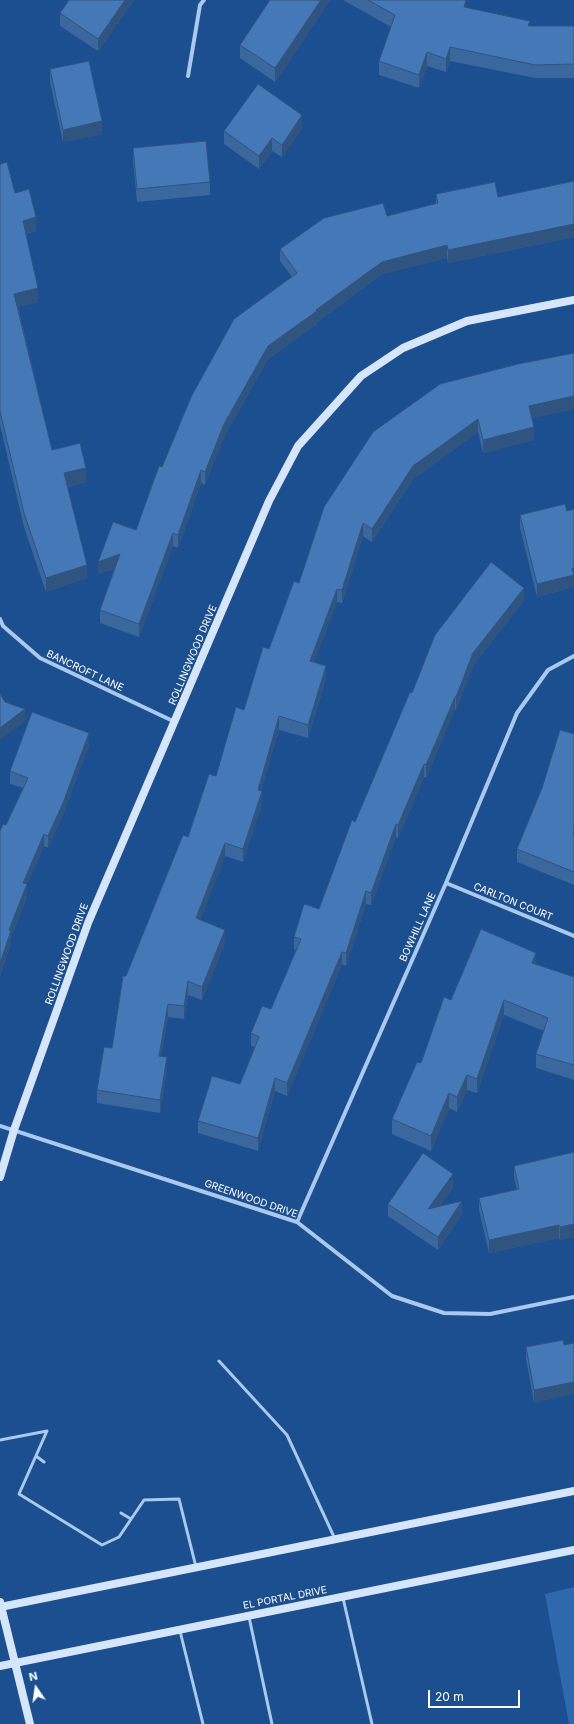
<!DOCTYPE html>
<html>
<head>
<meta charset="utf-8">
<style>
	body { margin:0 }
	#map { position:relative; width:574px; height:1724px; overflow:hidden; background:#1b4f8f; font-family:Inter,sans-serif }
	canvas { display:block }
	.north { position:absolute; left:16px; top:1668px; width:40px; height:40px; -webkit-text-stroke:3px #1b4f8f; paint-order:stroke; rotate:347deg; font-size:11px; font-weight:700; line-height:16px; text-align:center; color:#fff }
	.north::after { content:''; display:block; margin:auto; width:14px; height:18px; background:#fff; clip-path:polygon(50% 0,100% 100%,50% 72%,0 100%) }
	.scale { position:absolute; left:428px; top:1690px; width:92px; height:18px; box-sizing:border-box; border:2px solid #fff; border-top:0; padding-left:5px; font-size:12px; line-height:14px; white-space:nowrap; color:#fff; -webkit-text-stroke:3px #1b4f8f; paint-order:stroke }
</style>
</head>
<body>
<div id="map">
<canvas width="574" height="1724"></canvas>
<div class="north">N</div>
<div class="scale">20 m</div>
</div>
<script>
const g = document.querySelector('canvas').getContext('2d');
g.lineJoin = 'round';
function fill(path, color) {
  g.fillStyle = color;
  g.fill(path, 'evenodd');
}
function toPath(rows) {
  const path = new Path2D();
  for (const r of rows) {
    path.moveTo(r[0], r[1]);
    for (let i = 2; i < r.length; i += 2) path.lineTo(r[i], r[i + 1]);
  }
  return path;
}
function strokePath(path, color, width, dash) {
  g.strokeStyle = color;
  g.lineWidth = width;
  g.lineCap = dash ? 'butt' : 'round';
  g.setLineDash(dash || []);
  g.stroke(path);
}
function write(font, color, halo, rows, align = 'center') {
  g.font = font + ' Inter,sans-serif';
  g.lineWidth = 3.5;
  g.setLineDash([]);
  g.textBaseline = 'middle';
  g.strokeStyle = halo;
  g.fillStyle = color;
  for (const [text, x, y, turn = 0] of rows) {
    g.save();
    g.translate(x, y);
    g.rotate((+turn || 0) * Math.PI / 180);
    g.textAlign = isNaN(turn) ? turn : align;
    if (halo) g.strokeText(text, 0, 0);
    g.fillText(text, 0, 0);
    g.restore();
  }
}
const green = toPath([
	[574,1587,574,1724,569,1724,545,1594]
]);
const lane = toPath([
	[219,1361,287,1435,335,1539],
	[47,1431,19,1494,102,1545,119,1537,144,1500,179,1499,196,1567],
	[0,1440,47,1431],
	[36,1456,44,1462],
	[121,1513,131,1519],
	[343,1598,372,1724],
	[249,1617,272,1724],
	[180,1631,203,1724]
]);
const street = toPath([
	[188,76,200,5,204,0],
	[0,619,3,626,40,658,175,722],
	[446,883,574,936],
	[0,1126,297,1222,392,1296,444,1313,490,1314,574,1297],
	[297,1222,446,883,517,713,548,670,574,656]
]);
const secondary = toPath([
	[0,1177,14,1130,88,923,269,501,298,446,361,376,403,348,467,321,574,300],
	[0,1602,30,1724],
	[0,1607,574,1491],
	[0,1666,574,1550]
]);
const wall = toPath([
	[69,0,134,0,98,51,60,26,60,13],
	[270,0,330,0,275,82,240,58,240,45],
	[343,0,466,0,466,8,530,26,574,26,574,78,535,78,450,61,446,72,427,66,419,88,379,75,379,61,391,27],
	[50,69,102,134,63,142,50,82],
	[302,128,282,157,272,151,259,169,224,144,224,131],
	[133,148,210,182,210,195,137,202,133,160],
	[0,164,36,231,26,234,38,302,18,307,52,450,86,482,67,487,87,578,46,592,24,527,0,425],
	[574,181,574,237,448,263,447,258,382,274,317,322,317,324,268,359,224,437,205,485,201,483,178,548,173,546,139,637,100,623,100,610,115,569,98,574,136,530,162,467,292,277,280,261,280,249,387,216,436,204,436,194,498,197],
	[574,353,574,409,532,418,534,440,483,453,478,432,413,479,372,542,363,536,342,603,337,602,314,663,326,679,308,738,279,730,261,791,262,804,243,862,225,856,200,920,225,943,202,1000,188,995,184,1019,168,1017,161,1056,167,1070,160,1113,97,1103,97,1090,112,1048,126,976,188,837,216,776,269,649,299,583,324,507],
	[574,509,574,587,537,597,520,528,520,515,567,511],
	[524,600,473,666,456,710,455,709,426,778,424,777,398,838,396,837,371,905,366,904,346,966,342,964,287,1096,275,1091,258,1151,198,1133,198,1121,240,1084,255,1047,251,1046,251,1033,271,1009,297,950,294,949,294,937,319,909,355,822,412,693],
	[574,734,574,885,517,862,517,849],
	[89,745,63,815,48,848,44,846,27,884,27,897,11,937,11,943,0,977,0,831,6,825,23,788,10,784,10,771],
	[536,964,574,977,574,1080,536,1068,536,1054,544,1031,504,1015,477,1093,467,1090,457,1112,449,1108,431,1151,392,1134,392,1119,421,1063,451,1000],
	[574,1152,574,1237,560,1240,559,1238,489,1253,479,1210,479,1198,517,1190,514,1178,514,1166],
	[453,1187,439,1207,462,1214,438,1250,388,1216,388,1204],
	[563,1340,534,1403,526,1359,526,1347]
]);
const shadedWall = toPath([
	[125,0,134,0,98,51,98,39],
	[321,0,330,0,275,82,275,68],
	[466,0,466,13,464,7],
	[450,47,450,61,446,72,446,59],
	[427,52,427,66,419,88,419,75],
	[302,115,302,128,282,157,282,145],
	[102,121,102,134,63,142,63,130],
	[272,138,272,151,259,169,259,156],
	[36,217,36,231,23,234,23,221],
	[574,224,574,237,448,263,448,250],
	[447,245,447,258,382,274,317,322,317,324,268,359,224,437,205,485,205,472,224,424,268,346,316,310,382,262],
	[38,288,38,302,14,308,14,294],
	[574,396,574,409,529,419,529,406],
	[478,419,478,432,413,479,372,542,372,529,413,466],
	[534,427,534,440,483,453,483,440],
	[86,468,86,482,64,487,64,473],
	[201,470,201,483,178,548,178,535],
	[363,523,363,536,342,603,342,590],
	[173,533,173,546,139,637,139,624],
	[120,554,120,567,98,574,98,562],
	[87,565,87,578,46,592,46,578],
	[572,568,574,568,574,587,537,597,537,584],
	[524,588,524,600,473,666,456,710,456,697,473,653],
	[337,589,337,602,310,675,310,661],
	[326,666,326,679,308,738,308,725],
	[455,697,455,709,426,778,426,765],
	[25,709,25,722,0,740,0,728],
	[279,716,279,730,258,803,258,790],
	[89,733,89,745,63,815,48,848,48,836],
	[424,764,424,777,398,838,398,825],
	[262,791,262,804,243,862,243,849],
	[396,824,396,837,371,905,371,893],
	[44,834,44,846,27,884,27,897,11,937,11,943,0,977,0,964,9,930,23,883],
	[225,843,225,856,196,931,196,918],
	[366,891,366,904,346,966,346,953],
	[225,930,225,943,202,1000,202,987],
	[342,952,342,964,287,1096,287,1083],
	[536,953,536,968,532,963],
	[188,981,188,995,184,1019,184,1006],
	[504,1000,504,1015,477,1093,477,1079],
	[168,1004,168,1017,159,1069,159,1056],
	[167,1057,167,1070,160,1113,160,1100],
	[467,1075,467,1090,457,1112,457,1097],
	[275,1078,275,1091,258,1151,258,1138],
	[449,1093,449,1108,431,1151,431,1136],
	[453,1174,453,1187,428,1222,428,1209],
	[462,1201,462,1214,438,1250,438,1237],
	[574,1224,574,1237,560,1240,560,1227],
	[559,1225,559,1238,489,1253,489,1240],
	[574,1382,574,1394,534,1403,534,1390]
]);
const building = toPath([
	[69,0,125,0,98,39,60,13,69,0],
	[270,0,321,0,275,68,240,45,270,0],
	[368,0,466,0,464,7,530,21,528,26,574,26,574,64,535,65,450,47,446,59,427,52,419,75,379,61,395,15,368,0],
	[89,61,102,121,63,130,50,69,89,61],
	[258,84,302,115,282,145,272,138,259,156,224,131,258,84],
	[206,141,210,182,137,189,133,148,206,141],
	[7,162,15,193,29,189,36,217,23,221,38,288,14,294,52,450,80,443,86,468,64,473,87,565,46,578,24,513,0,411,0,164,7,162],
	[574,181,574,224,448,250,447,245,382,262,316,310,317,311,268,346,224,424,205,472,201,470,178,535,173,533,139,624,100,610,120,554,98,562,113,522,136,530,159,466,162,467,191,397,234,319,297,273,280,249,324,218,383,203,387,216,438,203,436,194,495,182,498,197,574,181],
	[574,353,574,396,529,406,534,427,483,440,478,419,413,466,372,529,363,523,342,590,337,589,310,661,326,666,308,725,279,716,258,790,262,791,243,849,225,843,196,918,225,930,202,987,188,981,184,1006,168,1004,159,1056,167,1057,160,1100,97,1090,104,1047,112,1048,123,976,126,976,183,835,188,837,209,774,216,776,236,707,244,710,263,647,269,649,294,581,299,583,324,507,373,432,440,384,518,364,574,353],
	[565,504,567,511,574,509,574,568,572,568,574,575,537,584,520,515,565,504],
	[491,562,524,588,473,653,456,697,455,697,426,765,424,764,398,825,396,824,371,893,366,891,346,953,342,952,287,1083,275,1078,258,1138,198,1121,212,1076,240,1084,259,1037,251,1033,262,1006,271,1009,301,939,294,937,304,904,319,909,352,820,355,822,410,692,412,693,435,635,491,562],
	[0,694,5,702,25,709,0,728,0,694],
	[32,712,89,733,63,803,48,836,44,834,23,883,27,884,9,930,11,930,0,964,0,831,3,824,6,825,28,778,10,771,32,712],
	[560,730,574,734,574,830,573,834,574,834,574,872,517,849,542,788,560,730],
	[481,929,536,953,532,963,574,977,574,1065,536,1054,548,1018,504,1000,477,1079,467,1075,457,1097,449,1093,431,1136,392,1119,417,1062,421,1063,444,997,451,1000,481,929],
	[574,1152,574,1224,560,1227,559,1225,489,1240,479,1198,519,1189,514,1166,574,1152],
	[423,1153,453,1174,428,1209,462,1201,438,1237,388,1204,423,1153],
	[563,1340,564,1345,574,1343,574,1382,534,1390,526,1347,563,1340]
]);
const streetNames = [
	["ROLLINGWOOD DRIVE",193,655,-67],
	["BANCROFT LANE",85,671,25],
	["CARLTON COURT",513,902,22],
	["BOWHILL LANE",418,927,-66],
	["ROLLINGWOOD DRIVE",67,954,-70],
	["GREENWOOD DRIVE",251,1199,19],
	["EL PORTAL DRIVE",285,1598,-11]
];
fill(green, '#2e69ad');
strokePath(lane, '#a9c9ee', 3);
strokePath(street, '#a9c9ee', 4);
strokePath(secondary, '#d6e6fa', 8);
fill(wall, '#3a679d');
fill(shadedWall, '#305480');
fill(building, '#4478b7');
strokePath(building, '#305480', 1);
write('10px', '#fff', '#1b4f8f', streetNames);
</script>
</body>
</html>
